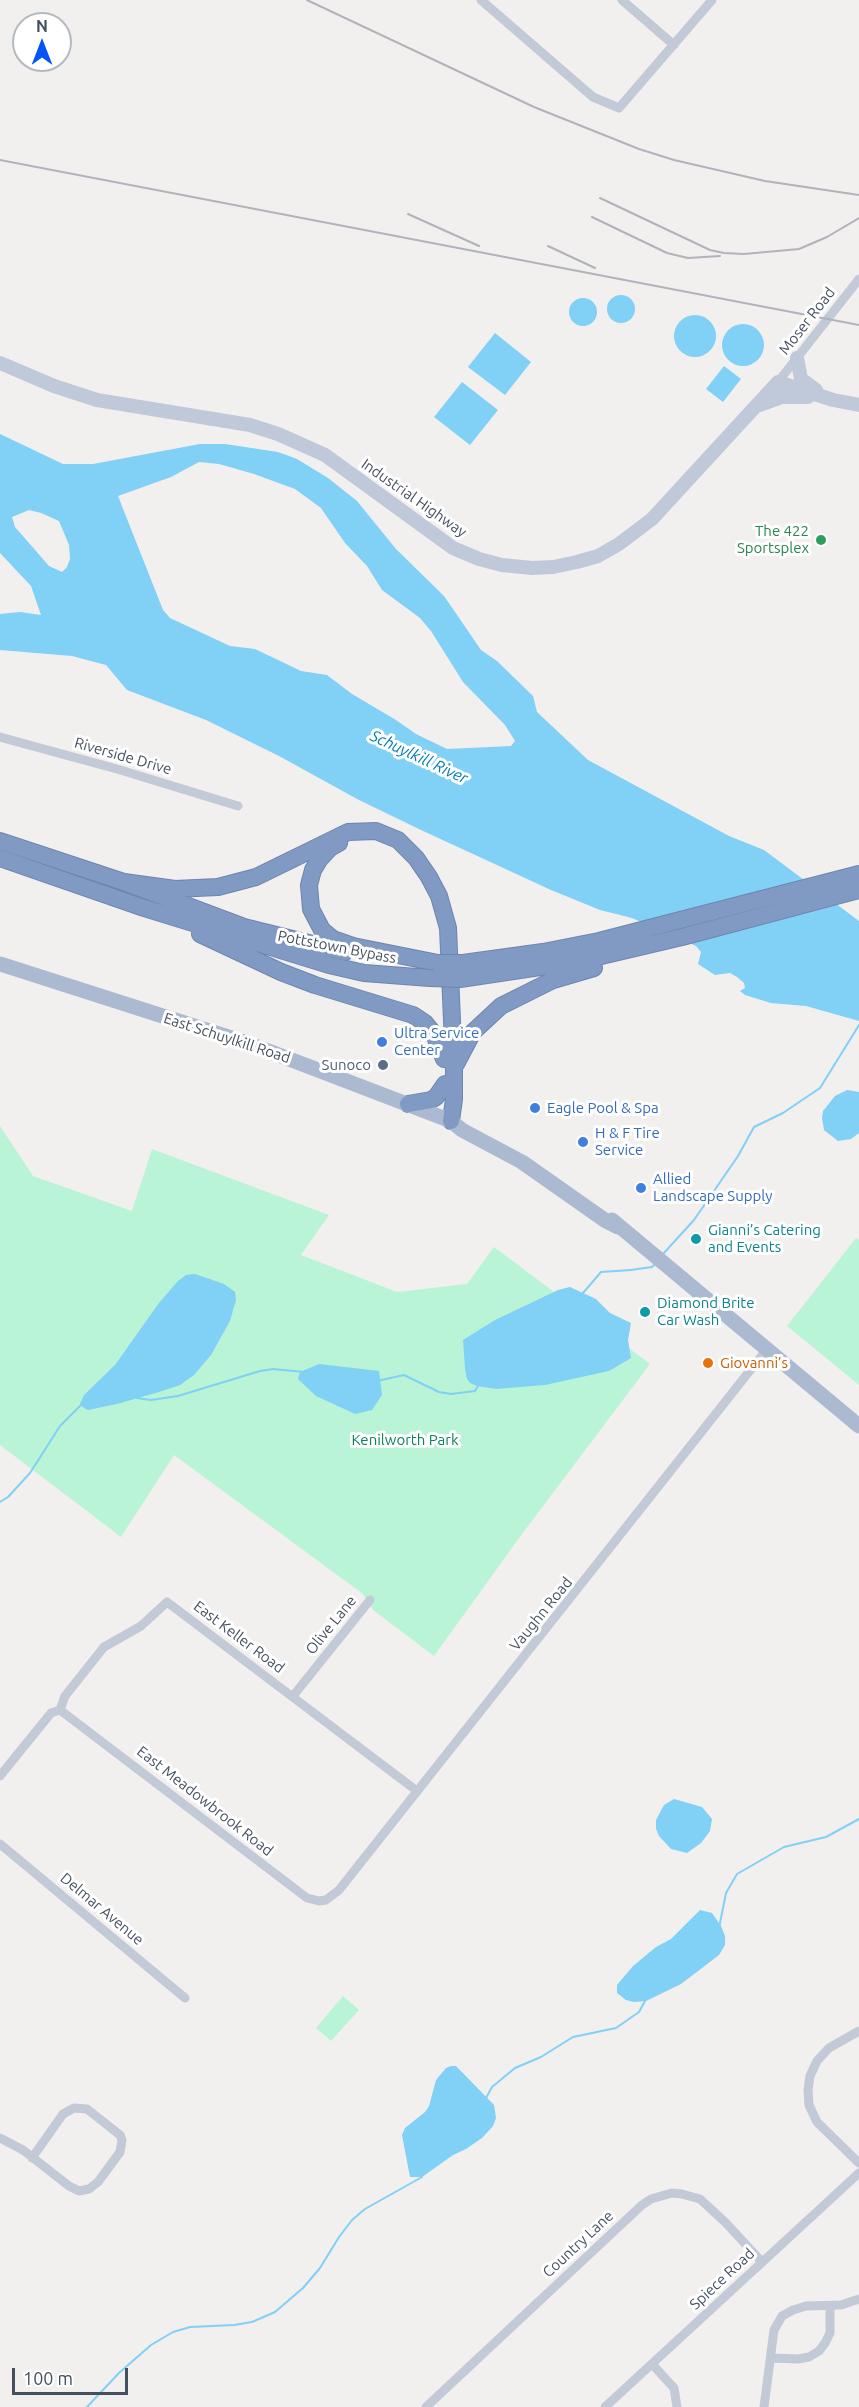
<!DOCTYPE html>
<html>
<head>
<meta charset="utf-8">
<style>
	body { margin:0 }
	#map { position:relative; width:859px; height:2407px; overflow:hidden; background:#f2efef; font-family:Ubuntu,sans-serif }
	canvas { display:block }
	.north { position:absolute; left:12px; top:12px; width:60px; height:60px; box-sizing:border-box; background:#fff; border:2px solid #b5b9bf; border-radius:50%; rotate:0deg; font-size:16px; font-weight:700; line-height:24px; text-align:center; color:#45505f }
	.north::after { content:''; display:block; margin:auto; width:21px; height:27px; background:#0453f7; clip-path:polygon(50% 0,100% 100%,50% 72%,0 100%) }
	.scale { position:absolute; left:12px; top:2368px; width:116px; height:27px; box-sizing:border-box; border:3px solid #45505f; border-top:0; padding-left:8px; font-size:18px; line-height:21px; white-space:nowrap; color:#45505f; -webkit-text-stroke:4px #fff; paint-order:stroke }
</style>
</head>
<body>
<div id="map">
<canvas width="859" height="2407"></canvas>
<div class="north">N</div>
<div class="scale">100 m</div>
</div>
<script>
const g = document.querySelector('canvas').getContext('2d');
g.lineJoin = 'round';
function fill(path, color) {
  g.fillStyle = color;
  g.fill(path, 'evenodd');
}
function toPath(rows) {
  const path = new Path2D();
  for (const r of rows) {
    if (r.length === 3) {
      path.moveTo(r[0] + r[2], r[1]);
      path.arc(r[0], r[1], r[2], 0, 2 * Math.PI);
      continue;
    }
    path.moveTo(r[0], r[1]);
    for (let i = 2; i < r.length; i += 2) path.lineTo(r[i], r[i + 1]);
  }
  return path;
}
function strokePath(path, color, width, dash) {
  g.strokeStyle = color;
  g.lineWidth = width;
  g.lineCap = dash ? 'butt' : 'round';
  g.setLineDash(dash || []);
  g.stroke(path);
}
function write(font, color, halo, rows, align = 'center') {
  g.font = font + ' Ubuntu,sans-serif';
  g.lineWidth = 6;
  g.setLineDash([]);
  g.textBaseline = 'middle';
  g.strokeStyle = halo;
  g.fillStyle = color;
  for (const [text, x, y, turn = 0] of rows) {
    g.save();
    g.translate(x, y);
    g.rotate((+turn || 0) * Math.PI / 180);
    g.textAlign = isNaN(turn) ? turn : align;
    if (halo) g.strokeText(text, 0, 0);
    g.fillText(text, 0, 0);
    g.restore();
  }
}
const green = toPath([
	[0,1126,33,1176,132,1211,152,1149,329,1215,301,1255,397,1292,467,1284,494,1247,650,1364,522,1534,434,1656,373,1610,363,1594,174,1455,121,1537,0,1445],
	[856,1238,859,1240,859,1385,787,1326],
	[343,1996,359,2010,331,2041,316,2028]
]);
const water = toPath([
	[621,309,14],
	[583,312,14],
	[695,336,21],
	[743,345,21],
	[495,333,531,362,505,395,468,367],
	[724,366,741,379,723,402,706,389],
	[462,382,498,410,470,445,434,417],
	[0,434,63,464,93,464,200,444,225,444,278,452,297,459,328,478,357,501,396,549,444,596,481,650,497,661,533,696,537,712,588,760,729,836,764,850,859,921,859,1021,806,1006,771,1003,745,995,740,991,745,988,744,983,737,977,730,973,715,975,698,964,701,952,696,946,632,918,600,910,551,890,421,830,359,800,279,756,206,720,127,690,106,665,72,656,0,650,0,614,20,612,41,615,31,586,0,553],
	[199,462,219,464,254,474,295,489,321,508,345,543,367,566,382,590,420,618,431,631,463,682,505,725,515,741,511,746,447,749,416,734,396,720,352,694,327,675,301,671,255,649,230,646,170,618,163,610,118,496,171,477],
	[29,510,41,513,59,521,69,545,70,559,67,567,62,572,49,566,15,527,12,517],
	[847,1090,859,1092,859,1133,851,1139,838,1141,824,1130,822,1118,823,1111,835,1096],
	[195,1274,224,1284,235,1292,236,1300,230,1321,211,1355,194,1375,180,1385,159,1392,117,1404,88,1410,84,1408,80,1404,84,1395,115,1365,159,1303,178,1281,186,1275],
	[570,1287,596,1299,610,1313,631,1323,628,1340,631,1358,609,1371,545,1385,496,1389,477,1386,470,1383,467,1379,465,1368,463,1340,495,1320,558,1290],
	[319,1364,379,1371,382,1395,372,1410,355,1414,316,1396,298,1379,300,1372],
	[674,1799,702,1807,712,1819,710,1831,701,1843,687,1853,671,1849,659,1836,656,1829,656,1820,664,1805],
	[700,1910,712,1913,721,1926,725,1936,725,1945,719,1955,681,1984,646,2001,634,2002,626,2000,617,1993,617,1985,633,1966,656,1947,671,1939],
	[451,2066,456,2066,494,2105,496,2118,493,2126,482,2138,466,2149,453,2155,422,2177,410,2177,402,2135,405,2128,425,2112,429,2106,436,2080,446,2068]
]);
const stream = toPath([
	[663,1254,694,1220,738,1156,754,1127,783,1113,820,1088,859,1025],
	[583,1293,601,1272,631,1270,652,1267,656,1263],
	[377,1381,404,1375,439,1392,451,1394,475,1391,478,1386],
	[137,1398,151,1400,178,1396,260,1371,273,1369,304,1372],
	[0,1502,8,1497,30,1473,60,1426,82,1404],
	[719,1928,726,1893,737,1874,784,1847,826,1837,859,1819],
	[486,2098,492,2087,515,2068,541,2057,573,2037,616,2028,639,2012,646,1999],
	[87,2407,119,2373,151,2345,173,2332,190,2327,234,2325,252,2322,275,2312,303,2288,320,2268,339,2237,352,2220,365,2209,422,2177,422,2174]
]);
const street = toPath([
	[481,0,593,97,619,108,712,0],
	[622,0,674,45],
	[778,382,859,279],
	[0,737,117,769,238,806],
	[293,1696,370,1600],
	[60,1710,307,1898,319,1901,326,1900,339,1890,767,1349],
	[60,1710,65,1696,104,1647,141,1626,167,1602,417,1791],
	[0,1776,51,1713,60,1710],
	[0,1844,185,1998],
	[859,2031,829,2048,817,2061,810,2076,808,2090,809,2105,817,2122,859,2163],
	[0,2138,23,2150,69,2186,79,2191,89,2189,98,2182,120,2152,122,2140,120,2135,87,2109,74,2108,63,2114,32,2158],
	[771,2358,798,2359,809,2357,819,2351,825,2343,830,2333,830,2306],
	[652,2364,674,2388,677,2407],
	[426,2407,642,2205,651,2199,672,2193,682,2194,700,2199,725,2222,762,2262],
	[605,2407,859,2173],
	[764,2407,774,2330,782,2316,793,2310,806,2306,841,2305,859,2299]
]);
const secondary = toPath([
	[797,358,801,379,816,390],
	[0,363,54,386,97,400,250,425,278,434,325,455,453,548,479,559,502,565,532,568,553,567,577,562,598,556,619,544,652,519,778,382,833,400,859,405],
	[760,405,782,397,808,397]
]);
const primary = toPath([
	[0,964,250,1044,451,1121,462,1130,522,1162,606,1221,618,1227],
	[612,1220,859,1426]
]);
const highway = toPath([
	[0,841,124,882,244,927,345,952],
	[339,843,330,848,319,860,313,870,309,885,311,909,322,930,333,939,353,946,438,963],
	[0,858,144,908,329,965,364,973,430,978],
	[124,882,175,889,218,887,256,877,348,832,376,831,398,840,416,858,429,877,439,896,448,928,454,1067,454,1099,451,1121],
	[200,934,281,972,315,985,413,1015,425,1023,434,1034,444,1059],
	[463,963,543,952,599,941,859,874],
	[460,979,580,961,682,937,859,890],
	[456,1064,473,1032,501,1006,553,980,594,968],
	[408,1104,431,1100,436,1097,445,1084]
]);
const rail = toPath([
	[307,0,534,107,639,149,674,160,765,181,859,195],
	[0,160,859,325],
	[600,198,710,250,724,253,744,254,799,249,827,237,859,218],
	[408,214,479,246],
	[592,217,667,253,688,258,720,256],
	[548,246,595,268]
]);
const highwayBridge = toPath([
	[438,963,463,963],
	[430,978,460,979]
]);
const markers = [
	[821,540,6,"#2e9e5b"],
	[382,1042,6,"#3f7fe0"],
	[383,1065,6,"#5c6f8a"],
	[535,1108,6,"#3f7fe0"],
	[583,1142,6,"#3f7fe0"],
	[641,1188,6,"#3f7fe0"],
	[696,1239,6,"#0f9aa8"],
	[645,1312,6,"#0f9aa8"],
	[708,1363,6,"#e8710a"]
];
const streetNames = [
	["Moser Road",807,321,-52],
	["Industrial Highway",414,498,35],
	["Riverside Drive",123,756,16],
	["Pottstown Bypass",337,947,11],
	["East Schuylkill Road",227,1038,18],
	["Vaughn Road",541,1614,-51],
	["Olive Lane",331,1625,-51],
	["East Keller Road",239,1637,37],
	["East Meadowbrook Road",205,1801,38],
	["Delmar Avenue",102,1909,40],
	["Country Lane",578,2244,-43],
	["Spiece Road",722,2279,-43]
];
const leisureNames = [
	["The 422",809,531],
	["Sportsplex",809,548]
];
const shopNames = [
	["Ultra Service",394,1033],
	["Center",394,1050],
	["Eagle Pool & Spa",547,1108],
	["H & F Tire",595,1133],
	["Service",595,1150],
	["Allied",653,1179],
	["Landscape Supply",653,1196]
];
const serviceNames = [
	["Sunoco",371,1065]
];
const cultureNames = [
	["Gianni’s Catering",708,1230],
	["and Events",708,1247],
	["Diamond Brite",657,1303],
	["Car Wash",657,1320]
];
const foodNames = [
	["Giovanni’s",720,1363]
];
const parkNames = [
	["Kenilworth Park",405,1440]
];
const waterNames = [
	["Schuylkill River",419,757,25]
];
fill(green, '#b9f4d6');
fill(water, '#81d0f6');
strokePath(stream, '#81d0f6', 2);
strokePath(highway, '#6d85af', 18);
strokePath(street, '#c1cad6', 9);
strokePath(secondary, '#c0c9da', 14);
strokePath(primary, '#acbad1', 15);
strokePath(highway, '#819ac4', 16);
strokePath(rail, '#b1b3ba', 2);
strokePath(highwayBridge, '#6d85af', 18, []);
strokePath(highwayBridge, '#819ac4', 16);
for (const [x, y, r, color] of markers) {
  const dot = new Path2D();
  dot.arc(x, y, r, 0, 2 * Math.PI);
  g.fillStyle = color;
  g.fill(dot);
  strokePath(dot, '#fff', 2);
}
write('15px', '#45505f', '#fff', streetNames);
write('15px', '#27864d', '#fff', leisureNames, 'right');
write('15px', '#366cbe', '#fff', shopNames, 'left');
write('15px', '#4e5e75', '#fff', serviceNames, 'right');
write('15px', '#0d838f', '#fff', cultureNames, 'left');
write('15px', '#c56008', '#fff', foodNames, 'left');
write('15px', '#0c8455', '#fff', parkNames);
write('italic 16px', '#007cb7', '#fff', waterNames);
</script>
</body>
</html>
